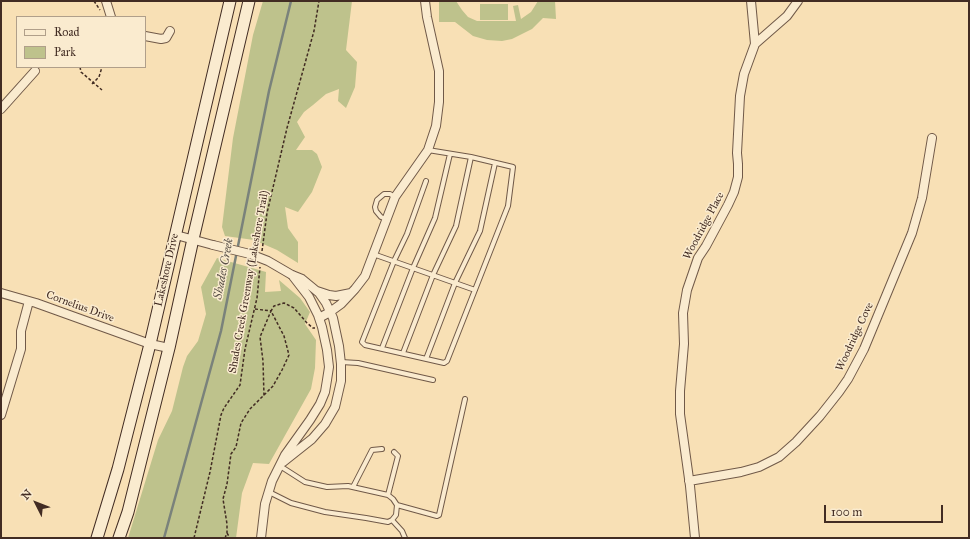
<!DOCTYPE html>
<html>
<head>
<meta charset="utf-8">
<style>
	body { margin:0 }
	#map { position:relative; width:970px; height:539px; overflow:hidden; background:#f8e0b5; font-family:"IM FELL Great Primer",serif }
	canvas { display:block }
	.frame { position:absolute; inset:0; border:2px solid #422c23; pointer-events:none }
	.legend { position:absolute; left:16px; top:16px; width:130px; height:52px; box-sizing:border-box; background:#faebcf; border:1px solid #b09f8a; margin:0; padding:5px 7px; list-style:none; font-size:12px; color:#422c23 }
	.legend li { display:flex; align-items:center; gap:8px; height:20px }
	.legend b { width:20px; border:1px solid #b09f8a }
	.north { position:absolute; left:16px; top:483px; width:40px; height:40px; -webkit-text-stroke:3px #faebcf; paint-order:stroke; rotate:312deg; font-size:11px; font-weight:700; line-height:16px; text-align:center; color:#422c23 }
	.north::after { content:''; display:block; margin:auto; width:14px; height:18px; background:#422c23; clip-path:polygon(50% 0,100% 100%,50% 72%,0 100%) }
	.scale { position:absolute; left:824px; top:505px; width:119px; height:18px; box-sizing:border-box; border:2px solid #422c23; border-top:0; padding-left:5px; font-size:12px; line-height:14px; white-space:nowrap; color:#422c23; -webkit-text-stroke:3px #faebcf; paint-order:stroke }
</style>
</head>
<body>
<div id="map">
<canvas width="970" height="539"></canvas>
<div class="frame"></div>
<ul class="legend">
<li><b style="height:5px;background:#faebcf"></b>Road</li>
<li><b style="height:11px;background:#bec28c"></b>Park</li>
</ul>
<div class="north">N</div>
<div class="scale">100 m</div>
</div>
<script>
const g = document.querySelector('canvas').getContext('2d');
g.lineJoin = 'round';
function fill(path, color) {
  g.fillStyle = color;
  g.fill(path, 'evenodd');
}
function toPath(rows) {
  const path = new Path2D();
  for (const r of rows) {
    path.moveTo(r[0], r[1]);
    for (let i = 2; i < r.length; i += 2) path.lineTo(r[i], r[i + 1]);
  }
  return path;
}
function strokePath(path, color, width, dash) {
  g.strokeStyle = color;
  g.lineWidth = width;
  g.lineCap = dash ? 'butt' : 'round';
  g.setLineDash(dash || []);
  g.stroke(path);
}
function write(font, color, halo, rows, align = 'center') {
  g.font = font + ' "IM FELL Great Primer",serif';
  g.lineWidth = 3;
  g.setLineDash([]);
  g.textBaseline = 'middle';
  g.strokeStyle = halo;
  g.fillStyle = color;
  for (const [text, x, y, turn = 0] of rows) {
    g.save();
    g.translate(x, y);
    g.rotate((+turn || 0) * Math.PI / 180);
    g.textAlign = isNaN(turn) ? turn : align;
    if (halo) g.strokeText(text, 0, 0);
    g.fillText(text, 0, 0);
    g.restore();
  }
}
const green = toPath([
	[263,1,352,1,346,50,357,62,355,87,346,108,338,101,339,89,326,94,313,105,304,112,297,122,305,137,296,150,312,150,317,154,322,167,312,192,298,212,285,207,288,228,298,242,298,263,277,250,254,240,225,236,222,227,233,138,253,35],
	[439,1,456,1,462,10,468,17,477,21,516,21,513,6,518,5,521,19,531,12,538,1,555,1,556,19,543,18,532,29,512,39,502,41,487,40,473,36,455,22,439,22],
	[480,4,508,4,508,20,480,20],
	[217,258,266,272,265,292,281,291,279,280,300,298,310,312,305,324,316,340,315,368,311,389,269,464,253,463,242,493,236,538,128,538,158,440,172,411,183,367,187,356,198,341,206,314,201,287]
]);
const stream = toPath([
	[164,538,221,331,269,91,291,1]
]);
const path = toPath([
	[94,1,100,10],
	[71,67,80,67],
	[80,67,81,72,102,90],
	[92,84,99,77,102,67],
	[262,251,267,213,287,128,314,31,319,1],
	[255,309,271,311,260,337,263,361,264,396],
	[227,533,230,538],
	[194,538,210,472,221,415,224,408,240,385,245,349,257,298,260,267],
	[225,538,227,533,227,524,223,499,227,484,231,454,236,447,241,423,250,409,273,386,282,370,289,355,284,336,271,311,274,306,284,303,294,308,307,323,313,328,315,328]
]);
const lane = toPath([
	[426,181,407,234,394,261,362,342,365,345,444,363,447,361,508,206,513,167,471,157,428,150],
	[386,219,381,217,376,211,375,207,377,200,384,194,390,194,395,197],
	[373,254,475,290],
	[382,348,413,268,435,218,450,154],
	[403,353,433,275,456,226,471,157],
	[426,359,455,283,480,231,495,163],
	[341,362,358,363,433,380],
	[353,487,372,450,382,449],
	[269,492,291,503,325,512,366,518,388,522,392,520,396,515,397,505,393,499,388,495,348,486,327,487,305,482,280,466],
	[388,495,398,456,394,452],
	[397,505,437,516,439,515,465,399],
	[392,520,402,531,405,538]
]);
const street = toPath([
	[106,1,111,17],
	[145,36,161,39,166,38,170,31],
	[755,44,787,16,798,1],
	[1,109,35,71],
	[176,235,213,245],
	[317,291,329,295,336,296,351,293],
	[1,293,36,303,150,344,169,348],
	[319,318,330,312,341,304,355,289,365,276,395,197,428,150,436,126,439,102,439,71,427,17,425,1],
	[1,415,21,349,21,331,29,301],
	[283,462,312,439,325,424,335,407,341,381,341,364,339,346,333,318,326,303,319,293,302,279,292,275],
	[689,481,741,472,759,467,779,457,796,442,820,416,839,392,848,379,864,349,912,233,922,198,932,138],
	[261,538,265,504,272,481,285,455,310,420,320,404,325,392,327,380,329,367,327,350,322,327,318,315,309,297,292,275],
	[695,538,690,486,680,414,680,391,684,344,683,313,687,290,698,258,706,246,728,205,734,192,738,177,738,164,737,153,740,96,744,74,755,44,751,1]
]);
const secondary = toPath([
	[97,538,118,469,150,344,230,1],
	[119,538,128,512,169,348,193,239,249,1]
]);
const streetBridge = toPath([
	[213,245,250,254,268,261,292,275]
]);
const streetNames = [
	["Woodridge Place",704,226,-62],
	["Lakeshore Drive",167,270,-77],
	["Shades Creek Greenway (Lakeshore Trail)",249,282,-80],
	["Cornelius Drive",80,307,20],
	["Woodridge Cove",855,337,-65]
];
const waterNames = [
	["Shades Creek",224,269,-79]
];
fill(green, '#bec28c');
strokePath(stream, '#7a827b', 2.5);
strokePath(lane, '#705948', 6);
strokePath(street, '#705948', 10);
strokePath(secondary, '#422c23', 13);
strokePath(path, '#422c23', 1.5, [3, 2]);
strokePath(lane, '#faebcf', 4);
strokePath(street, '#faebcf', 8);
strokePath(secondary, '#faebcf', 11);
strokePath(streetBridge, '#705948', 10, []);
strokePath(streetBridge, '#faebcf', 8);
write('11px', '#422c23', '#faebcf', streetNames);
write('italic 12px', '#595048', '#faebcf', waterNames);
</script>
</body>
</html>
